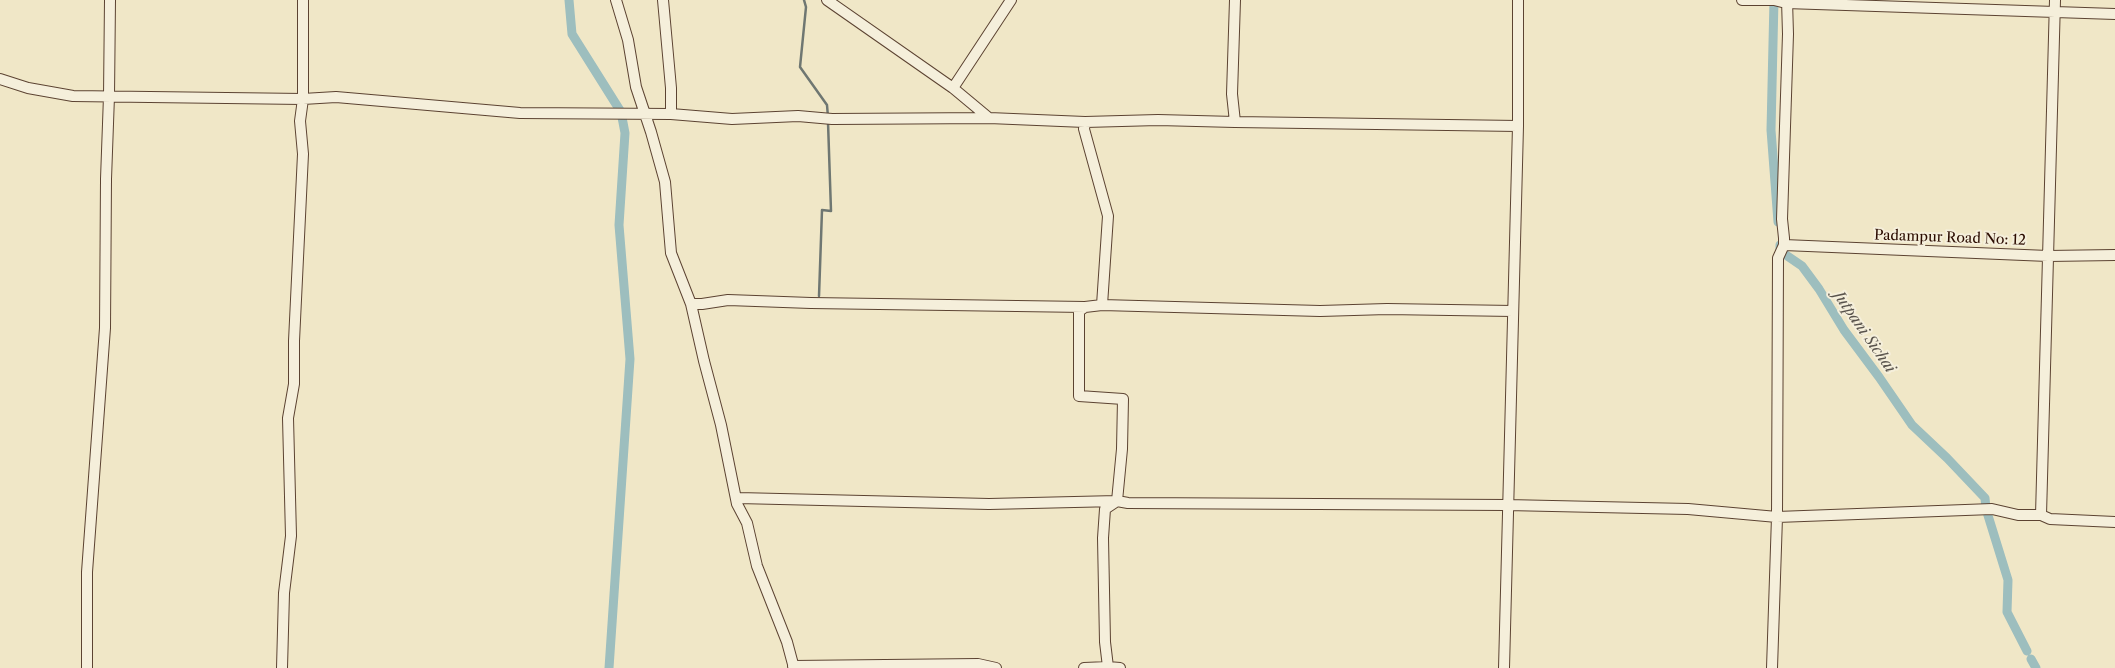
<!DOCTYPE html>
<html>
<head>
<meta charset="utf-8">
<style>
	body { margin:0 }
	canvas { display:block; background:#f0e7c7 }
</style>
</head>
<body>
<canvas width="2115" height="668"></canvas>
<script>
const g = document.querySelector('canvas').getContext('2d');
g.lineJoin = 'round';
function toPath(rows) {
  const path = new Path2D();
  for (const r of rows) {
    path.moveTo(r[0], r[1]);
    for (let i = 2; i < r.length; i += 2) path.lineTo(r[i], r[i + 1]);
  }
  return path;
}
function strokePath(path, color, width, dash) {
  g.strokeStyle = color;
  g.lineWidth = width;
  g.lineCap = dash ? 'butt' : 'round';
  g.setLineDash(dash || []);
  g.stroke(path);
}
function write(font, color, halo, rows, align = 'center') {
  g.font = font + ' "Libre Caslon Text",serif';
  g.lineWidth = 4;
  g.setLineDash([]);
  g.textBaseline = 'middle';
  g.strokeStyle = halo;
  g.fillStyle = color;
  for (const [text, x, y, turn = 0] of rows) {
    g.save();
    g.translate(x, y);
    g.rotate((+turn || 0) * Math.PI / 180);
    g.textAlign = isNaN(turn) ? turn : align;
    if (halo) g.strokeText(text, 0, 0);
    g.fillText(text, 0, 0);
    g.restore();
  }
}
const stream = toPath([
	[804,0,806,7,800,67,827,105,828,117],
	[819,296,822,210,831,211,828,122]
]);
const canal = toPath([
	[569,0,572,34,621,112,625,133,619,225,630,359,609,668],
	[1774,0,1771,130,1778,222],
	[1780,245,1780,251,1802,266,1819,289,1844,330,1879,377,1912,425,1947,458,1985,498,1986,509,2008,580,2007,612,2027,651],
	[2031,659,2036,668]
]);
const street = toPath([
	[616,0,628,40,636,87,651,132,665,182,671,253,691,304,704,361,721,425,737,504,747,523,757,566,787,642,794,668],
	[827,0,953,88,989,118],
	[1742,0,1774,0,1786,3,2115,14],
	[2055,0,2041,515,2050,519,2115,522],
	[0,79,28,88,73,96,303,99,303,0],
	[953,88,1011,0],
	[671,114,732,119,798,116,832,119,989,118,1085,122],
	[1235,122,1518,126],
	[1784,245,2048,256,2115,255],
	[691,304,702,304,728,300,811,303,1085,307,1102,305,1108,216,1084,129,1085,122,1158,120,1235,122,1232,94,1235,0],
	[1102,305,1320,311,1387,309,1513,311],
	[1085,307,1079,311,1079,396,1123,399,1122,449,1117,501,1105,509,1103,538,1105,642,1108,667,1120,668],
	[738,498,989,504,1117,501,1128,503,1507,505,1688,509,1777,517,1992,509,2018,515,2041,515],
	[793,666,978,664,996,668],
	[87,668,87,572,105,328,106,179,109,96,110,0],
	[282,668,284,593,291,536,288,418,294,384,294,341,303,154,300,121,303,99,336,97,520,113,671,114,671,88,663,0],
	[1084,668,1108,667],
	[1504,668,1518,126,1518,0],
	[1772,668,1777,517,1778,258,1784,245,1784,238,1782,219,1788,34,1787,0]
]);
const streetNames = [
	["Padampur Road No: 12",1950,238,2]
];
const waterNames = [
	["Jutpani Sichai",1864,332,55]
];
strokePath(stream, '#6f7772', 2.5);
strokePath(canal, '#9dbebe', 9);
strokePath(street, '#5c4332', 12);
strokePath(street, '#f5efdb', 10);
write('14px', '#2b0c00', '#f5efdb', streetNames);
write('italic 15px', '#59534c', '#f5efdb', waterNames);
</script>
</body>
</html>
